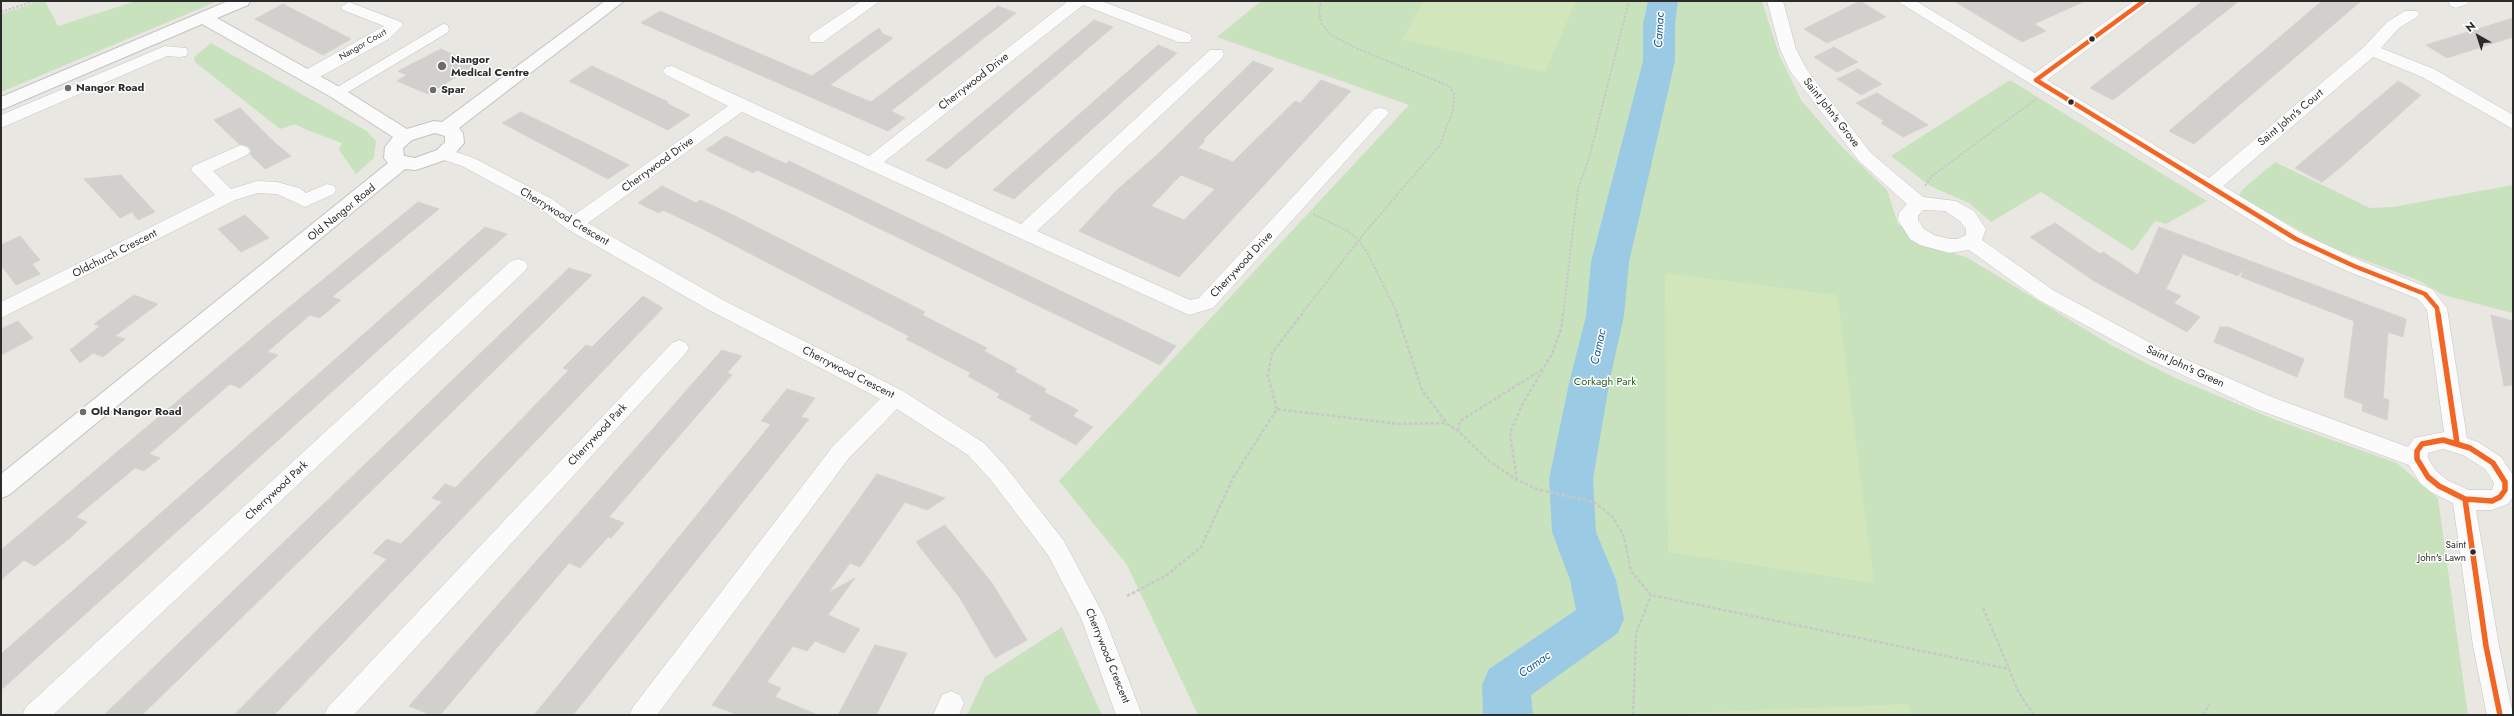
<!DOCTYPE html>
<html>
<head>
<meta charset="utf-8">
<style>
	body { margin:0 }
	#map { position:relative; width:2514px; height:716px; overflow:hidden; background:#e9e7e2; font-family:Jost,sans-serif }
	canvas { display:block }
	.frame { position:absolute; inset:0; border:2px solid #2b2b2b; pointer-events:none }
	.north { position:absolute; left:2458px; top:16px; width:40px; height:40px; -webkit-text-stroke:3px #fff; paint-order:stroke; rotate:321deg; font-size:11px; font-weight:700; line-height:16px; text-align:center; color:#2b2b2b }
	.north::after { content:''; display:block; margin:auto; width:14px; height:18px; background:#2b2b2b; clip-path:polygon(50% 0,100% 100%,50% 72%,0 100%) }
</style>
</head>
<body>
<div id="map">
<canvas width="2514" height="716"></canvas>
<div class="frame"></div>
<div class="north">N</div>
</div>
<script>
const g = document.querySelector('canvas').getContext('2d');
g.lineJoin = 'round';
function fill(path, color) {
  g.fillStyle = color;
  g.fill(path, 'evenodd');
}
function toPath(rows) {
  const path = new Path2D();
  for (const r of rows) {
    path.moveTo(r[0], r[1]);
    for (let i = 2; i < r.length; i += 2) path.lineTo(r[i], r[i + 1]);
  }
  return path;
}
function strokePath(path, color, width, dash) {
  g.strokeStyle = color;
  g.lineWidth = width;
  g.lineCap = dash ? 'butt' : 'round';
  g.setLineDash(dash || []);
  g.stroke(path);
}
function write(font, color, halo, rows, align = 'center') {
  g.font = font + ' Jost,sans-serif';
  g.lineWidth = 3;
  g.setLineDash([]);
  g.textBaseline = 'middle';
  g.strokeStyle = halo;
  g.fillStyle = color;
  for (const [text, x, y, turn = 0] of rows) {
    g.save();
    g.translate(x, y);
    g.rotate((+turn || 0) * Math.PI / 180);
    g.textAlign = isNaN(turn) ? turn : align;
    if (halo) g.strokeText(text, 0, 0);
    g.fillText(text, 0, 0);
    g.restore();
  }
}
const green = toPath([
	[40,1,45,1,58,26,136,1,218,1,1,92,1,14],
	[1261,1,1762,1,1779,54,1801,100,1839,144,1887,190,1898,224,1941,249,1968,258,2111,345,2175,378,2276,420,2397,463,2438,498,2468,715,1198,715,1127,565,1059,481,1409,105,1217,37],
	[211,43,367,131,376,141,374,158,356,174,339,150,342,143,307,130,295,124,280,129,195,62,194,57],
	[2010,80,2133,156,2207,201,2166,224,2155,221,2133,251,2041,192,1991,222,1969,203,1930,186,1891,156],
	[2275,162,2370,208,2393,207,2513,185,2513,313,2443,295,2420,281,2327,246,2239,196,2242,190],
	[1062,627,1102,715,967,715,985,677]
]);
const pitch = toPath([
	[1424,1,1576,1,1545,72,1402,39],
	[1665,273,1837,295,1874,583,1668,552],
	[1908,704,1912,715,1691,715,1690,713]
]);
const river = toPath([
	[1648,1,1678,1,1675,24,1675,61,1629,262,1624,316,1610,379,1593,479,1596,532,1616,580,1624,619,1618,633,1531,695,1533,715,1483,715,1482,685,1489,669,1576,610,1570,580,1552,532,1549,479,1570,379,1586,316,1591,262,1643,61,1643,24,1648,1]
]);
const building = toPath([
	[1860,1,1886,17,1827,43,1804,29,1860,1],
	[1954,1,2085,1,2034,24,2046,31,2022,42,1954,1],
	[2203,1,2239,1,2113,100,2090,88,2203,1],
	[2322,1,2361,1,2194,144,2169,131,2322,1],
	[283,4,351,39,323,55,255,19,283,4],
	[998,6,1016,13,891,111,905,118,888,131,641,23,660,11,812,76,879,28,883,34,893,38,830,85,871,102,998,6],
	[2513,18,2513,37,2447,58,2426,45,2513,18],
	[1094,20,1113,27,947,169,926,160,1094,20],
	[1158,45,1177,53,1014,199,993,190,1158,45],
	[1834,47,1858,62,1837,72,1814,57,1834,47],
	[441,49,476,65,428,94,397,81,407,75,398,71,441,49],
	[1253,61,1274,69,1203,140,1205,141,1198,148,1233,162,1295,101,1300,103,1321,80,1351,91,1179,277,1079,231,1116,191,1160,152,1253,61],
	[1181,175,1215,189,1184,220,1151,206,1181,175],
	[592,66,668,102,666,103,690,115,668,130,569,81,592,66],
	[1858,69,1882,84,1861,95,1837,79,1858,69],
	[2398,81,2421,95,2342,166,2322,182,2295,168,2398,81],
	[1877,93,1914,116,1928,125,1903,137,1881,123,1884,121,1856,103,1877,93],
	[240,108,275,143,291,156,265,169,250,154,252,151,248,146,239,144,214,120,240,108],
	[521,112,589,145,629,165,608,179,502,123,521,112],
	[726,136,786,164,789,161,1176,346,1160,365,825,202,757,170,753,173,706,150,726,136],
	[121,175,155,212,138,220,132,212,120,218,84,179,121,175],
	[662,186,696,203,700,200,729,213,925,312,922,315,987,348,984,351,1017,369,1014,371,1046,389,1044,392,1078,410,1073,416,1093,427,1076,445,1029,419,1032,416,997,397,1000,394,968,376,971,373,906,339,909,336,699,227,663,210,659,213,638,203,662,186],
	[418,202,439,209,332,297,341,300,320,318,310,315,267,352,278,355,240,388,230,384,149,454,160,458,144,471,135,468,76,517,87,522,71,537,35,566,24,560,1,580,1,550,271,322,418,202],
	[245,215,269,238,241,252,218,229,245,215],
	[2055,223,2100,254,2103,252,2138,275,2159,227,2406,319,2403,337,2388,332,2383,398,2389,400,2387,420,2362,411,2363,404,2344,397,2354,321,2241,277,2244,268,2238,276,2183,254,2166,289,2181,296,2174,303,2200,317,2187,332,2094,281,2030,237,2055,223],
	[485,227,507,234,1,690,1,654,485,227],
	[20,236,40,260,32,264,40,274,16,285,1,265,1,245,20,236],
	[569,268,592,275,142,715,104,715,569,268],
	[134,295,158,304,115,336,125,339,103,357,93,353,80,363,70,350,100,326,94,324,134,295],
	[643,296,663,308,274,715,234,715,387,559,373,553,387,539,401,544,442,502,432,498,445,484,455,488,569,370,563,368,586,345,592,347,643,296],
	[2491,315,2513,321,2513,385,2504,386,2491,315],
	[18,321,33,338,1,355,1,329,18,321],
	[2220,327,2228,327,2304,359,2297,377,2214,342,2220,327],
	[722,350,742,356,727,373,732,375,609,517,624,523,611,538,608,537,580,568,569,563,440,715,431,715,409,706,722,350],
	[787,389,815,398,801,417,809,419,573,715,534,715,771,424,761,421,787,389],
	[877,474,945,498,927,510,905,502,860,567,850,563,828,593,855,578,828,615,860,629,844,653,815,641,807,651,793,646,767,682,781,688,775,697,818,715,738,715,712,705,877,474],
	[945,525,992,583,1027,640,995,658,960,598,916,542,945,525],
	[875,645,907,653,876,715,838,715,875,645]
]);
const pathFar1 = toPath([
	[1,12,35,1],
	[1925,186,1932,176,2036,99],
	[1313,214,1348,231,1359,241,1367,252,1398,315],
	[1301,315,1366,231,1440,145,1453,110,1454,94,1449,86,1358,49,1331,35,1322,24,1319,13,1321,1],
	[1563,315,1578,189,1589,158,1629,1]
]);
const path = toPath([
	[1397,314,1422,390,1446,422],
	[1277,409,1268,376,1272,353,1302,314],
	[1458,431,1460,421,1543,369,1552,354,1561,329,1563,314],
	[1517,480,1510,433,1523,403,1543,370],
	[1127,596,1167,575,1201,547,1233,478,1277,409,1398,424,1446,423,1458,431,1489,461,1517,480,1540,490,1594,502,1613,517,1624,537,1631,571,1651,595,2009,669,2019,693,2034,715],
	[1983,608,2009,668],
	[1633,715,1636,634,1651,595],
	[2203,715,2209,704]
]);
const lane = toPath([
	[337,93,444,29]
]);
const street = toPath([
	[861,1,880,1,823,42,811,42,809,38,811,34,861,1],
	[1068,1,1101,1,1190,34,1192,38,1190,42,1178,42,1083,5,884,162,1021,224,1210,50,1222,50,1224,54,1222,58,1037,231,1190,300,1199,298,1374,109,1380,108,1386,109,1389,113,1213,308,1189,315,742,112,588,223,723,300,903,391,984,443,1006,467,1064,541,1104,616,1142,715,1116,715,1081,618,1048,555,990,479,968,455,897,409,849,458,657,715,629,715,633,707,833,446,880,399,709,310,567,229,538,207,462,166,438,158,435,154,438,150,444,148,474,158,552,199,574,215,728,106,666,75,663,71,666,67,672,66,869,156,1068,1],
	[1767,1,1783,1,1796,49,1807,70,1871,153,1923,197,1956,201,1974,211,1986,229,1982,240,2053,290,2160,348,2272,397,2408,447,2414,438,2444,432,2427,310,2418,299,2347,271,2289,244,1897,1,1916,1,2035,73,2134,1,2152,1,2047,80,2209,178,2365,46,2387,22,2405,11,2417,11,2419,14,2417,17,2399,28,2381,48,2434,69,2513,115,2513,129,2422,77,2373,57,2223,186,2303,234,2361,261,2432,289,2447,308,2467,438,2478,442,2501,457,2513,475,2513,497,2508,504,2492,510,2476,510,2499,646,2513,715,2487,715,2473,646,2453,503,2431,492,2420,483,2409,465,2256,409,2146,358,2039,300,1969,250,1949,253,1920,245,1910,239,1898,220,1899,213,1907,204,1859,161,1790,71,1780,49,1767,1],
	[1924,210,1945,211,1960,221,1966,229,1966,235,1957,239,1949,239,1934,235,1924,229,1918,220,1918,215,1924,210],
	[2443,449,2463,455,2485,469,2494,483,2492,490,2469,490,2447,480,2436,471,2428,458,2428,453,2443,449],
	[2449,1,2469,1,2467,4,2456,8,2450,6,2449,1],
	[349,2,401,22,403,25,389,39,314,80,302,80,299,76,302,72,384,26,343,10,341,7,349,2],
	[165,46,186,48,188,52,186,56,180,57,167,56,1,128,1,115,165,46],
	[241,145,247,147,250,151,247,155,213,171,231,189,257,181,277,182,299,188,306,193,327,184,334,186,336,190,334,194,305,207,277,194,258,193,235,200,1,318,1,302,215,195,191,170,193,166,241,145],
	[518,259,525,261,528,266,525,271,53,715,22,715,26,707,511,261,518,259],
	[679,340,686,343,689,348,686,353,354,715,324,715,328,707,672,343,679,340],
	[951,691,960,695,964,703,959,715,933,715,942,695,951,691]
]);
const secondary = toPath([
	[228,1,250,1,248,5,217,18,343,89,407,129,434,121,442,122,605,1,624,1,459,128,463,133,464,143,451,158,416,170,405,169,9,495,1,498,1,474,388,163,384,158,385,147,393,137,331,97,202,24,1,110,1,97,228,1],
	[435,133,445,136,445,142,437,150,415,158,404,156,403,148,412,140,435,133]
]);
const bus1Far1 = toPath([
	[2036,80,2296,239,2354,266,2425,294,2437,308,2438,315],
	[2036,80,2144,1]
]);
const bus1 = toPath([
	[2438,314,2457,443],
	[2443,440,2470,448,2493,463,2505,482,2505,490,2500,497,2492,501,2465,499,2439,486,2428,477,2417,459,2417,451,2422,444,2443,440],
	[2465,499,2486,646,2500,715]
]);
const markers = [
	[2092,39,3.5,"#2b2b2b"],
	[442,66,5,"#6e6d6b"],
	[68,88,4,"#6e6d6b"],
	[433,90,4,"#6e6d6b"],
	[2071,102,3.5,"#2b2b2b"],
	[83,412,4,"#6e6d6b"],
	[2473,552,3.5,"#2b2b2b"]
];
const farStreetnames = [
	["Nangor Court",363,45,-30]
];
const busNames = [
	["Saint",2466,546],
	["John's Lawn",2466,559]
];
const poiNames = [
	["Nangor",451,60],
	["Medical Centre",451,73],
	["Nangor Road",76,88],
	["Spar",441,90],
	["Old Nangor Road",91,412]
];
const streetNames = [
	["Cherrywood Drive",974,82,-38],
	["Saint John's Grove",1831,113,52],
	["Saint John's Court",2291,118,-40],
	["Cherrywood Drive",658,165,-36],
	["Old Nangor Road",342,213,-39],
	["Cherrywood Crescent",564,217,31],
	["Oldchurch Crescent",115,254,-27],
	["Cherrywood Drive",1242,265,-47],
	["Saint John's Green",2185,367,25],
	["Cherrywood Crescent",848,373,27],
	["Cherrywood Park",598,435,-47],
	["Cherrywood Park",277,491,-43],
	["Cherrywood Crescent",1107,656,68]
];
const parkNames = [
	["Corkagh Park",1605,382]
];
const waterNames = [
	["Camac",1660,30,-87],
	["Camac",1599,347,-78],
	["Camac",1535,665,-35]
];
fill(green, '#c9e2be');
fill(pitch, '#d2e6bc');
fill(river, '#9bcae5');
fill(building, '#d2d0cd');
strokePath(building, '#d4d2ce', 1);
strokePath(lane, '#c3c3c2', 11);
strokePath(street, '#c3c3c2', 1);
strokePath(secondary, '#c3c3c2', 2);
strokePath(pathFar1, '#c8c8c7', 2, [2.5, 1.5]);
strokePath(path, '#c8c8c7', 2.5, [3.5, 2]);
strokePath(lane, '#fcfbfb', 10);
fill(street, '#fcfbfb');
fill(secondary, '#fcfbfb');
strokePath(bus1Far1, '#f26522', 4.5);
strokePath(bus1, '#f26522', 5.5);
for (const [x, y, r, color] of markers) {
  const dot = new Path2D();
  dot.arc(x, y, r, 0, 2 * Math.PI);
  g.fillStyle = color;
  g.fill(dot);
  strokePath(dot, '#fff', 1.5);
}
write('9px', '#2b2b2b', '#fff', farStreetnames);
write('10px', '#2b2b2b', '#fff', busNames, 'right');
write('bold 11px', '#2b2b2b', '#fff', poiNames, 'left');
write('11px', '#2b2b2b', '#fff', streetNames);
write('11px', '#276420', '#fff', parkNames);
write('italic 12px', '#185c93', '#fff', waterNames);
</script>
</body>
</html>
